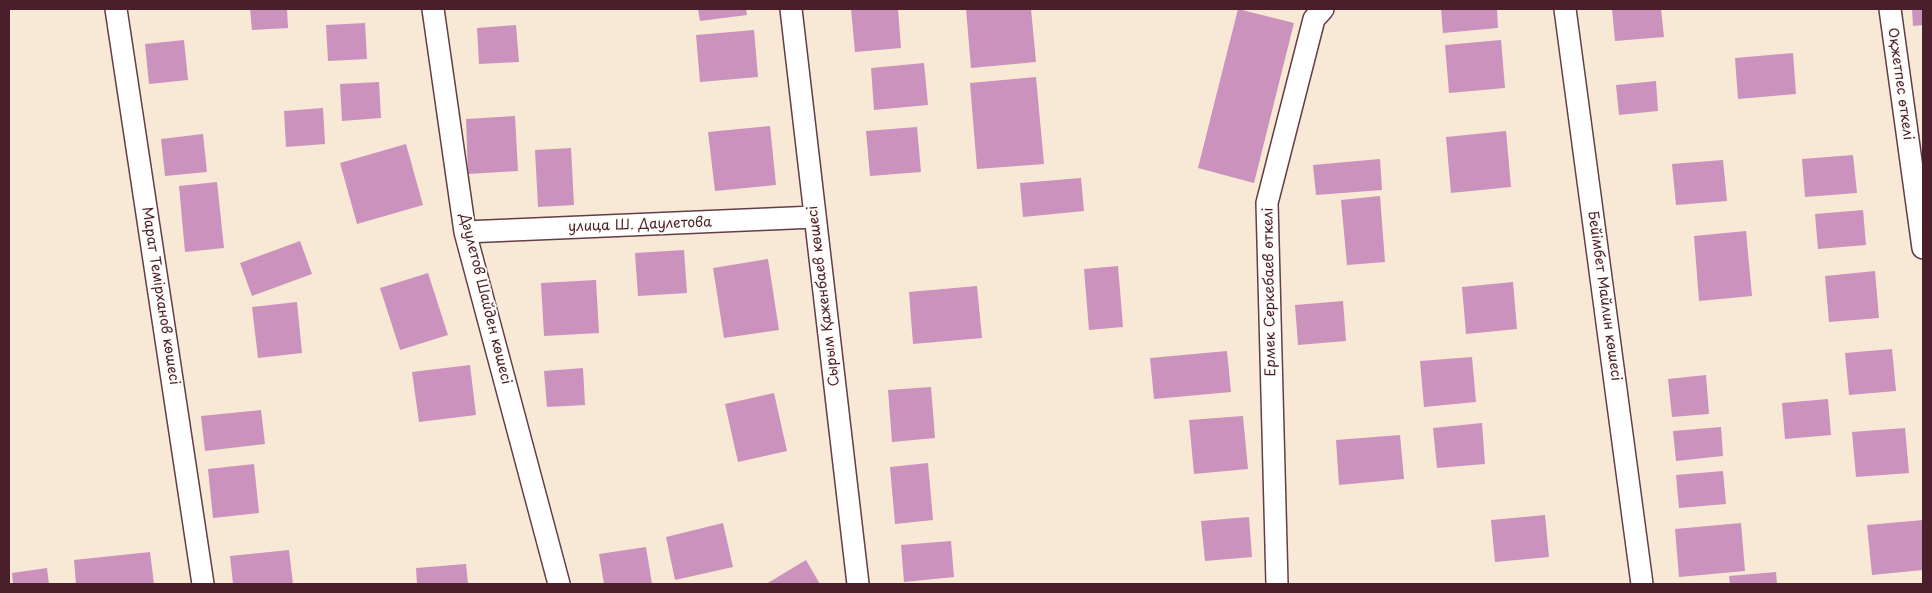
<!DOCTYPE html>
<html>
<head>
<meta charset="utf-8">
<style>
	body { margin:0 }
	#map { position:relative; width:1932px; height:593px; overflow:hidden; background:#f8e9d6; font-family:"Playpen Sans",sans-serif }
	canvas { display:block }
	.frame { position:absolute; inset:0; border:10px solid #4a1f2b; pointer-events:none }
</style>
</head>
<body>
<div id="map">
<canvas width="1932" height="593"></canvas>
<div class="frame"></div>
</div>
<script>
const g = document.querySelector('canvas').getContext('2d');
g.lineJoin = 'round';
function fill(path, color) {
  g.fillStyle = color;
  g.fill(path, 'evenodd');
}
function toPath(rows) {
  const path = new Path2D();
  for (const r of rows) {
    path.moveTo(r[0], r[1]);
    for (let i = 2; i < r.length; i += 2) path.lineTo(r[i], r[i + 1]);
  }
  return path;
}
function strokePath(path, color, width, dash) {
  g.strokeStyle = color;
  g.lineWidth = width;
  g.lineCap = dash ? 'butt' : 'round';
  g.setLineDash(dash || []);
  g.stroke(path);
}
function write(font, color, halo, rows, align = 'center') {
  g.font = font + ' "Playpen Sans",sans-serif';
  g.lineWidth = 4;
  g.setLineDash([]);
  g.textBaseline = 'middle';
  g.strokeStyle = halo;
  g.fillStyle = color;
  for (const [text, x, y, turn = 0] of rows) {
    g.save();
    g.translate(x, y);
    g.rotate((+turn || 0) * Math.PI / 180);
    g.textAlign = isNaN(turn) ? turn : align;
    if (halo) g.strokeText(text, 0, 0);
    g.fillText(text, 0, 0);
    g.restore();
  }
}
const building = toPath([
	[250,9,287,9,288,28,252,30],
	[698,9,746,9,747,15,700,21],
	[851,9,898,9,901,48,855,52],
	[966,9,1031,9,1036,62,971,68],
	[1238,9,1294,23,1254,183,1198,168],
	[1441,9,1497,9,1498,28,1443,33],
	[1612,9,1661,9,1664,37,1615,41],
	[1912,9,1923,9,1923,25,1913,26],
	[365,23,367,59,328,61,326,25],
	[516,25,519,62,479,64,477,28],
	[754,30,758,77,700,82,696,35],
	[184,40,188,80,149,84,145,44],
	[1501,40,1505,88,1449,93,1445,45],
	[1793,53,1796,94,1738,99,1735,58],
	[924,63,928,105,874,110,871,68],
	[1036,77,1044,164,977,169,970,83],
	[1656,81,1658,111,1619,115,1616,85],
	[379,82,381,118,342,121,340,84],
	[323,108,325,144,286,147,284,111],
	[515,116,518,171,468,174,466,119],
	[770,126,776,185,715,191,708,132],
	[917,127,921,172,870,176,866,131],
	[1506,131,1511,187,1451,193,1446,137],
	[203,134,207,172,165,176,161,139],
	[406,144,423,205,357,224,340,163],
	[571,148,574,205,538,207,535,150],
	[1853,155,1857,193,1805,197,1802,159],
	[1380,159,1382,190,1316,195,1313,165],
	[1723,160,1727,201,1676,205,1672,164],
	[1081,178,1084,211,1023,217,1020,183],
	[217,182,224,248,185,252,179,186],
	[1380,196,1385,262,1347,265,1341,200],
	[1863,210,1866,245,1818,249,1815,214],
	[1746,231,1752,296,1699,301,1694,236],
	[300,241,312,274,252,296,240,263],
	[684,250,687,293,638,296,635,253],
	[768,259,779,330,724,338,713,268],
	[1118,266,1123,327,1089,330,1084,269],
	[1875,271,1879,318,1829,322,1825,276],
	[428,273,448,335,400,350,380,288],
	[596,280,599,333,544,336,541,283],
	[1513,282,1517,329,1466,334,1462,287],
	[977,286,982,338,913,344,909,292],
	[1343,301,1346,341,1298,345,1295,305],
	[297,302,302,353,258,358,252,307],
	[1892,349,1896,391,1849,395,1845,353],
	[1227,351,1231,392,1154,399,1150,358],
	[1472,357,1476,402,1424,407,1420,361],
	[470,365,476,415,419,422,412,372],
	[583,368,585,405,547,407,544,371],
	[1706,375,1709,414,1672,417,1668,379],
	[931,387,935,438,892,442,888,390],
	[774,393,787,451,738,462,725,404],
	[1828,399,1831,435,1785,439,1782,403],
	[261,410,265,444,205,451,201,416],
	[1243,416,1248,469,1194,474,1189,420],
	[1482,423,1485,464,1437,468,1433,428],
	[1721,427,1723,456,1676,461,1673,431],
	[1905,428,1909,473,1856,477,1852,432],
	[1400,435,1404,479,1339,485,1336,440],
	[928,463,933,520,895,524,890,467],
	[254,464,259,513,213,518,208,469],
	[1723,471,1726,504,1679,508,1676,475],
	[1545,515,1549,557,1495,562,1491,520],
	[1249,517,1252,557,1205,561,1201,521],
	[1923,520,1923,570,1872,575,1867,525],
	[723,523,733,567,675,580,666,537],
	[1741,523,1745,571,1679,577,1675,529],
	[951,541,954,577,904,582,901,545],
	[646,547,652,584,604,584,599,554],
	[289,550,293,584,233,584,230,556],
	[150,552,154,584,76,584,74,560],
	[806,560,820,584,766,584],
	[466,564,468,584,417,584,416,568],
	[47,568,49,584,13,584,12,573],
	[1776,572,1777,584,1730,584,1729,576]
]);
const street = toPath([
	[116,9,203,584],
	[433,9,465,232,559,584],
	[791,9,858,584],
	[1565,9,1642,584],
	[1890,9,1923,248],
	[465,232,815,217],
	[1277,584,1267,203,1314,19,1323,9]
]);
const streetNames = [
	["Оқжетпес өткелі",1900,84,82],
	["улица Ш. Даулетова",640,225,-2],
	["Ермек Серкебаев өткелі",1270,292,-91],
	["Марат Темірханов көшесі",160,296,81],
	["Сырым Қаженбаев көшесі",824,296,-97],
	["Бейімбет Майлин көшесі",1604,296,82],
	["Дәулетов Шайден көшесі",485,299,76]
];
fill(building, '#cb92bd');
strokePath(street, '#643d45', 24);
strokePath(street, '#fff', 21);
write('14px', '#4a1f2b', '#fdfcf7', streetNames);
</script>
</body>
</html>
